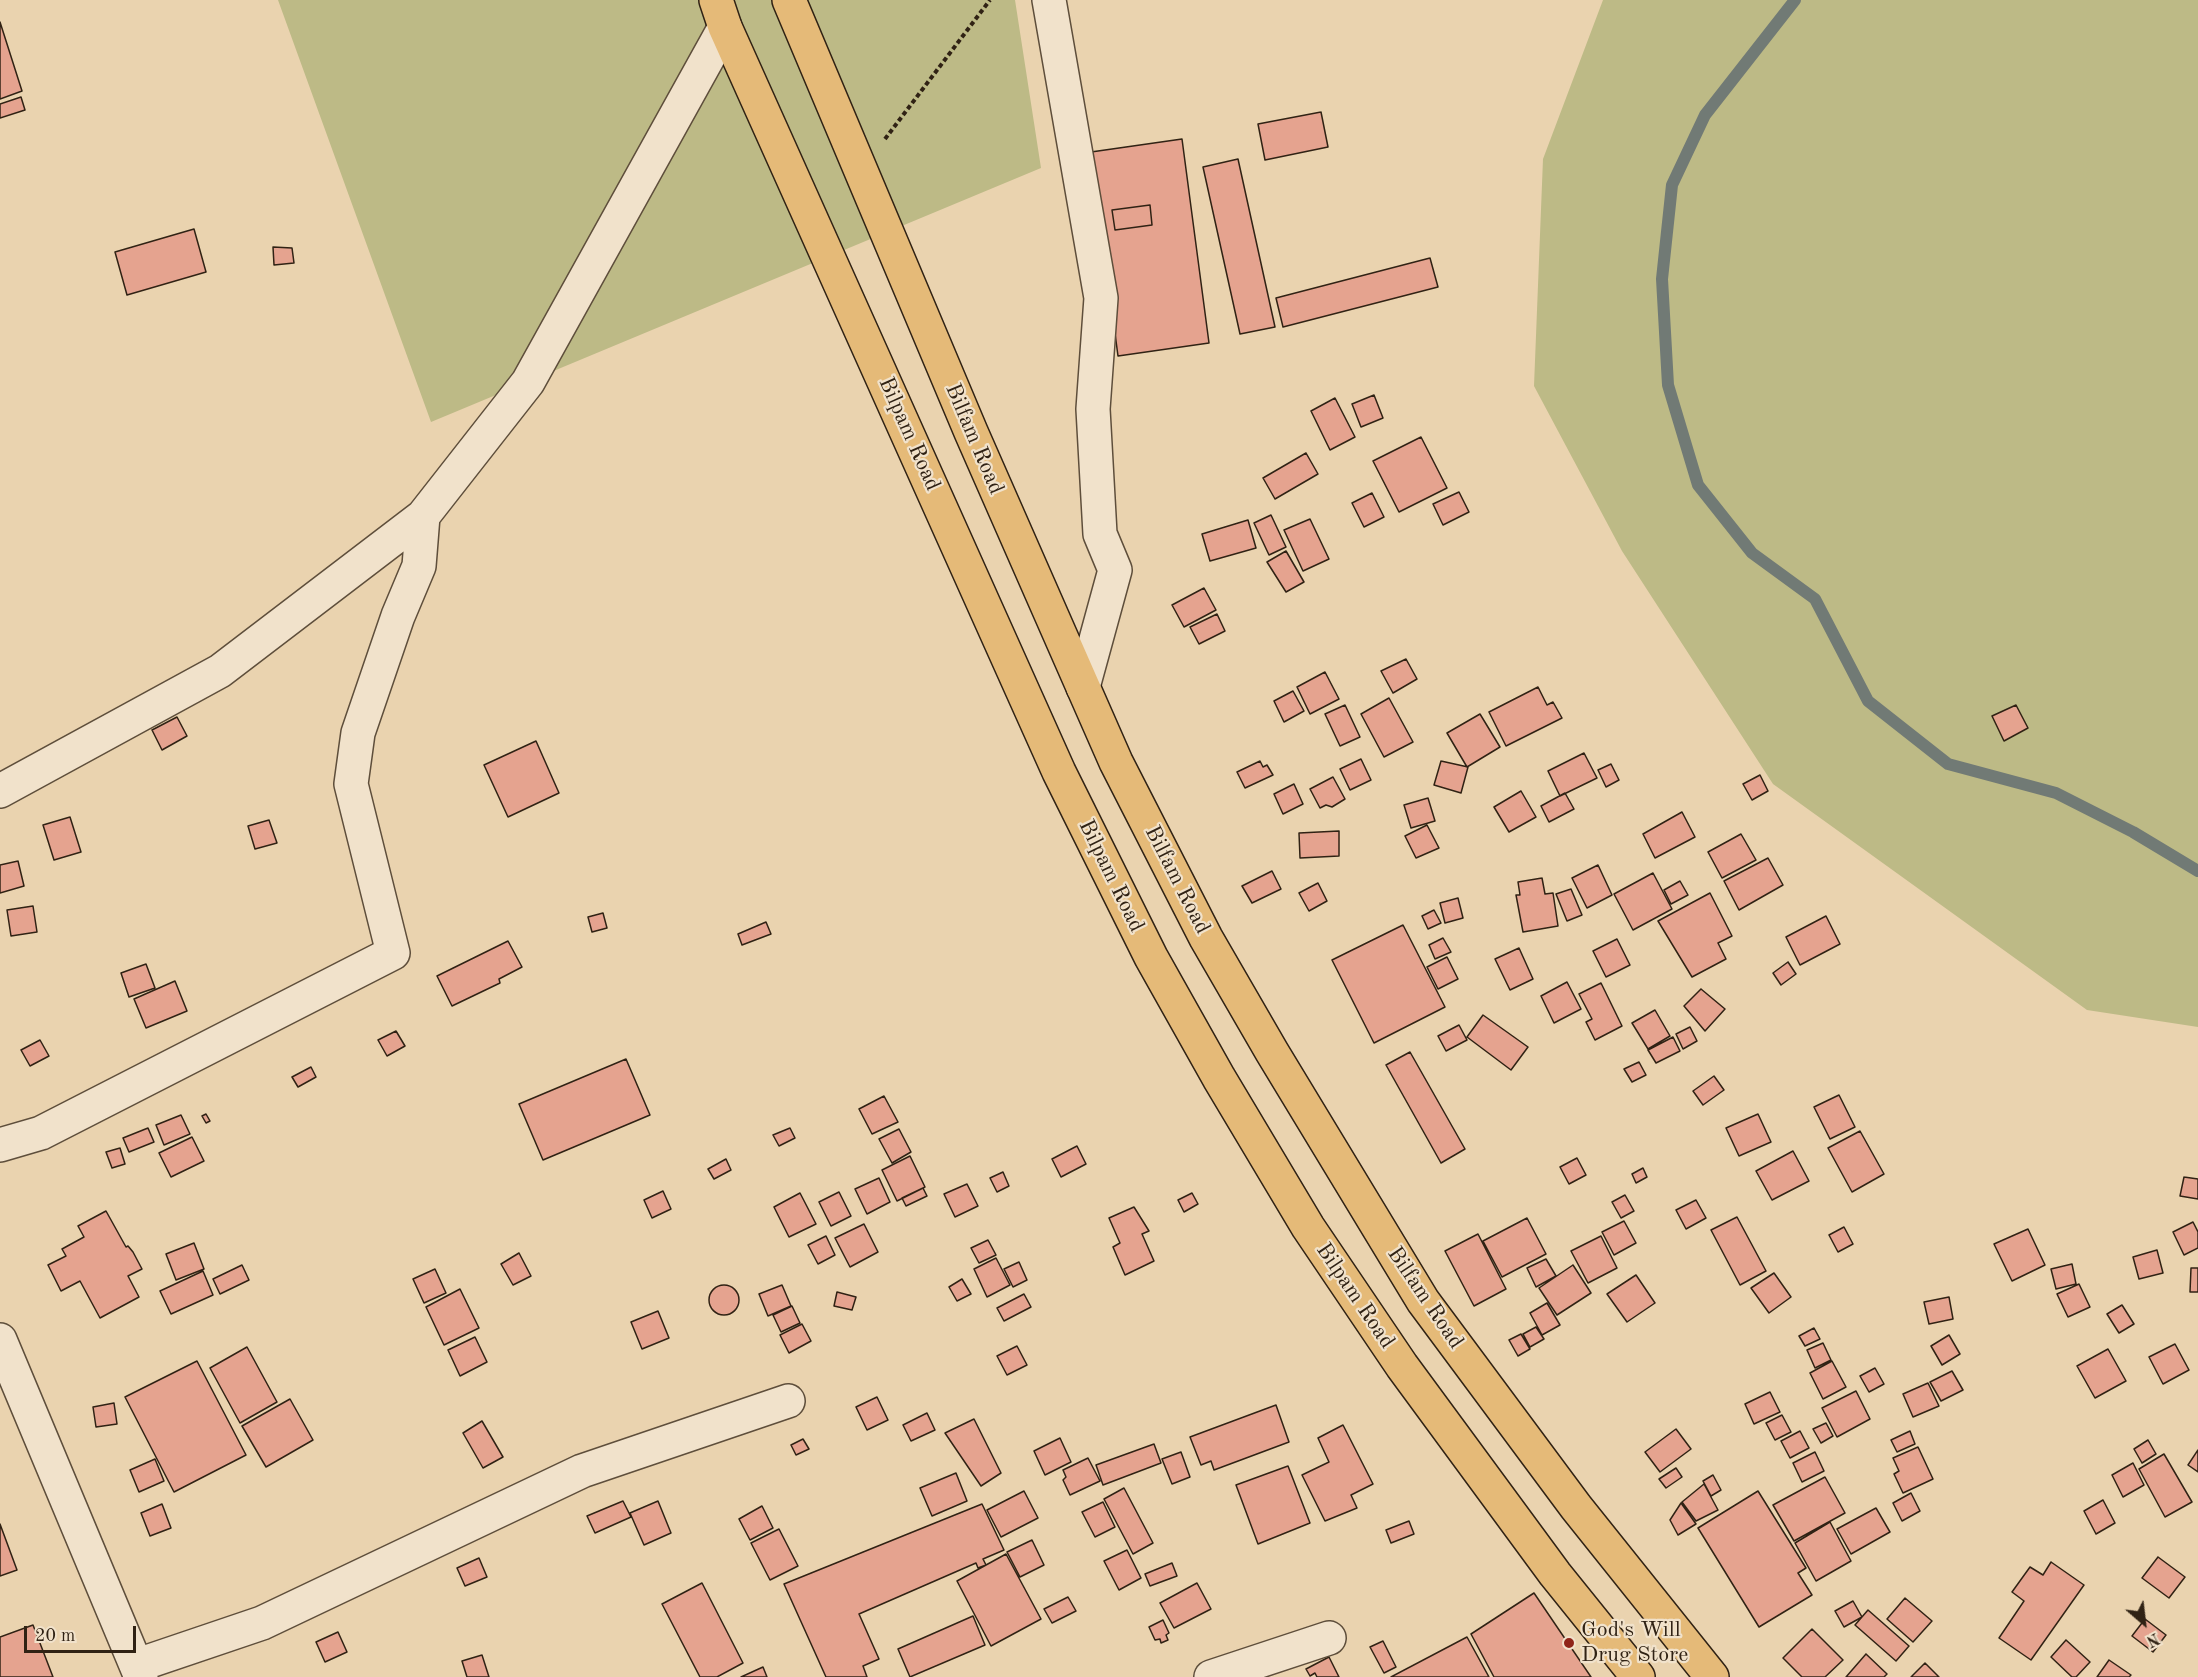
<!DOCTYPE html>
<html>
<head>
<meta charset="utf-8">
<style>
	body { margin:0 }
	#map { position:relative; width:2198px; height:1677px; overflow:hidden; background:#ead3af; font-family:"Old Standard TT",serif }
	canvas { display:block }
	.north { position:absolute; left:2114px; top:1593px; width:60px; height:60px; -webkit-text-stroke:4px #f1e2cb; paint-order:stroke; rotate:152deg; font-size:16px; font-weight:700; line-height:24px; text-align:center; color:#302214 }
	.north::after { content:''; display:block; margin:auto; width:21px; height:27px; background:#302214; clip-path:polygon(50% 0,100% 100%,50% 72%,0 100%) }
	.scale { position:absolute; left:24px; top:1626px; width:112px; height:27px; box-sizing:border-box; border:3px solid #302214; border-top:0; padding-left:8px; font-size:18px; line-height:21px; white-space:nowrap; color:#302214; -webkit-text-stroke:4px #f1e2cb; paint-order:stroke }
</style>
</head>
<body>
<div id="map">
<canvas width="2198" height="1677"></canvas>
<div class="north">N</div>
<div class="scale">20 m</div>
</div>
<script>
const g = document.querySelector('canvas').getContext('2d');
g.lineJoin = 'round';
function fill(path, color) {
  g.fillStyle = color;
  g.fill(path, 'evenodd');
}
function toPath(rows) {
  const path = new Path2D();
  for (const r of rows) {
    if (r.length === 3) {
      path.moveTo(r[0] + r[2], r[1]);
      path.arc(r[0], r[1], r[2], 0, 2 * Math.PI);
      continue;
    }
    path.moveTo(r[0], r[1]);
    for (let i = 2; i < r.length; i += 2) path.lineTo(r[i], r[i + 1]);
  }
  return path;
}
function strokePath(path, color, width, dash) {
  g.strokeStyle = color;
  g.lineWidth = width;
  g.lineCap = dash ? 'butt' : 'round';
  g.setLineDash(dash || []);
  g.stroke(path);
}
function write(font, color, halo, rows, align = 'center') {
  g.font = font + ' "Old Standard TT",serif';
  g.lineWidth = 4.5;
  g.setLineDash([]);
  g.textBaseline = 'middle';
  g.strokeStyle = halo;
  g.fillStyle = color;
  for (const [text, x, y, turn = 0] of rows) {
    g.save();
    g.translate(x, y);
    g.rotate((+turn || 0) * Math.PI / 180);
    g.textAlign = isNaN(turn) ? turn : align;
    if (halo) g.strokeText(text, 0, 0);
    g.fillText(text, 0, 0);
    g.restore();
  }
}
const green = toPath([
	[278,0,1015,0,1041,168,431,422],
	[1603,0,2198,0,2198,1027,2087,1010,1773,784,1622,551,1534,386,1543,159]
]);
const stream = toPath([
	[1795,0,1705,115,1672,185,1662,279,1668,385,1698,485,1752,553,1815,599,1868,701,1948,764,2056,793,2133,832,2198,871]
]);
const building = toPath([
	[0,22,22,91,0,99,0,22],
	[21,97,25,110,0,118,0,104,21,97],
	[1321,112,1328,147,1265,160,1258,124,1321,112],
	[1182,139,1209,343,1118,356,1091,152,1182,139],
	[1150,205,1152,225,1115,230,1112,210,1150,205],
	[1238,159,1275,327,1240,334,1203,167,1238,159],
	[1150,205,1152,225,1115,230,1112,210,1150,205],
	[194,229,206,272,127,295,115,252,194,229],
	[273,247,292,248,294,263,274,265,273,247],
	[1430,258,1438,287,1283,327,1276,298,1430,258],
	[1374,395,1383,418,1361,427,1352,404,1374,395],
	[1335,398,1355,437,1330,450,1311,411,1335,398],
	[1421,437,1447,488,1399,512,1373,461,1421,437],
	[1306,453,1318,474,1275,499,1263,478,1306,453],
	[1459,492,1469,512,1443,525,1433,504,1459,492],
	[1372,493,1384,517,1364,527,1352,503,1372,493],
	[1271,515,1286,547,1269,555,1254,523,1271,515],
	[1310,519,1329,559,1303,571,1284,530,1310,519],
	[1248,520,1256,548,1210,561,1202,534,1248,520],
	[1286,551,1304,582,1286,592,1267,562,1286,551],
	[1204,588,1216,610,1184,627,1172,605,1204,588],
	[1217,614,1225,631,1199,644,1190,627,1217,614],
	[1406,659,1417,679,1393,693,1381,671,1406,659],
	[1325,672,1339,699,1310,714,1297,687,1325,672],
	[1538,687,1547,705,1553,702,1562,718,1506,746,1489,712,1538,687],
	[1293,691,1304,711,1284,722,1274,701,1293,691],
	[1389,698,1413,742,1384,757,1361,714,1389,698],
	[1345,705,1360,737,1340,746,1325,714,1345,705],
	[2016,705,2028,728,2004,741,1992,716,2016,705],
	[1480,714,1500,747,1467,767,1447,733,1480,714],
	[177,717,187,736,162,750,152,730,177,717],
	[536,741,559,793,508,817,484,765,536,741],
	[1584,753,1597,778,1560,796,1548,771,1584,753],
	[1361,759,1371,780,1350,790,1340,769,1361,759],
	[1260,761,1263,767,1267,765,1273,775,1245,788,1237,772,1260,761],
	[1441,761,1468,767,1461,793,1434,785,1441,761],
	[1611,764,1619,780,1606,787,1598,770,1611,764],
	[1760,775,1768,791,1752,800,1743,784,1760,775],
	[1333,777,1345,799,1332,807,1326,805,1320,808,1310,789,1333,777],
	[1294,784,1303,804,1283,814,1274,794,1294,784],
	[1521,791,1536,817,1509,832,1494,807,1521,791],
	[1565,793,1574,809,1549,822,1541,806,1565,793],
	[1428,798,1435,821,1411,828,1404,805,1428,798],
	[1682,812,1695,837,1655,858,1643,834,1682,812],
	[70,817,81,852,54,860,43,825,70,817],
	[269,820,277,843,255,849,248,826,269,820],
	[1427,825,1439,848,1416,858,1405,836,1427,825],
	[1339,831,1339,856,1300,858,1299,833,1339,831],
	[1741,834,1756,860,1722,878,1708,852,1741,834],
	[1768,858,1783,885,1739,910,1724,881,1768,858],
	[18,861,24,886,0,893,0,865,18,861],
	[1598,865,1612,895,1587,908,1572,878,1598,865],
	[1272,871,1281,889,1252,903,1242,886,1272,871],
	[1653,873,1672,909,1633,930,1614,894,1653,873],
	[1542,878,1545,894,1553,893,1558,926,1523,932,1516,895,1520,895,1518,882,1542,878],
	[1680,881,1688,895,1671,904,1664,890,1680,881],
	[1318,883,1327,901,1309,911,1299,893,1318,883],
	[1571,889,1582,915,1567,921,1556,894,1571,889],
	[1710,893,1732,936,1718,943,1726,959,1692,977,1658,921,1710,893],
	[1458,898,1463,918,1445,923,1440,903,1458,898],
	[33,906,37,932,11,936,7,910,33,906],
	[1434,910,1441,923,1428,929,1422,916,1434,910],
	[603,913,607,928,592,932,588,917,603,913],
	[1826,916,1840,944,1800,965,1786,937,1826,916],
	[766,922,771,934,742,945,738,934,766,922],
	[1403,925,1445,1007,1374,1043,1332,960,1403,925],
	[1443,938,1451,952,1435,959,1429,945,1443,938],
	[1617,939,1630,965,1606,977,1593,951,1617,939],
	[508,941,522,967,499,979,500,983,452,1006,437,976,508,941],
	[1519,948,1533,979,1510,990,1495,959,1519,948],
	[1447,957,1458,979,1438,989,1427,967,1447,957],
	[1788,962,1796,974,1781,985,1773,973,1788,962],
	[146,964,155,988,129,997,121,973,146,964],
	[175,981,187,1011,146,1028,134,999,175,981],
	[1567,982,1581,1009,1554,1023,1541,996,1567,982],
	[1601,983,1622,1026,1595,1040,1586,1022,1592,1019,1579,994,1601,983],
	[1701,989,1725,1009,1705,1031,1684,1006,1701,989],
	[1655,1010,1670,1036,1648,1049,1632,1023,1655,1010],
	[1483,1015,1528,1047,1511,1070,1467,1037,1483,1015],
	[1459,1025,1467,1040,1446,1051,1438,1036,1459,1025],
	[1690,1027,1697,1041,1683,1049,1676,1034,1690,1027],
	[396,1031,405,1046,387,1056,378,1040,396,1031],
	[1673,1037,1680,1051,1656,1063,1648,1050,1673,1037],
	[40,1040,49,1056,30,1066,21,1050,40,1040],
	[1410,1052,1465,1149,1441,1163,1386,1065,1410,1052],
	[626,1059,650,1115,543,1160,519,1104,626,1059],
	[1639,1062,1646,1075,1632,1082,1624,1069,1639,1062],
	[311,1067,316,1077,298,1087,292,1077,311,1067],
	[1714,1076,1724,1090,1703,1105,1693,1091,1714,1076],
	[1839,1095,1855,1127,1830,1139,1814,1107,1839,1095],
	[884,1096,898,1122,872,1134,859,1109,884,1096],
	[206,1114,210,1121,206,1123,202,1116,206,1114],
	[1758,1114,1771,1142,1739,1156,1726,1128,1758,1114],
	[181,1115,190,1134,164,1145,156,1125,181,1115],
	[148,1128,154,1142,129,1152,123,1138,148,1128],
	[790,1128,795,1138,779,1146,773,1135,790,1128],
	[899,1129,911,1152,892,1163,879,1139,899,1129],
	[1860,1131,1884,1174,1852,1192,1828,1148,1860,1131],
	[192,1137,204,1161,171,1177,159,1153,192,1137],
	[1077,1146,1086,1164,1061,1177,1052,1159,1077,1146],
	[120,1148,125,1164,112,1168,106,1152,120,1148],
	[1793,1151,1809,1181,1772,1200,1756,1171,1793,1151],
	[910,1156,925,1187,897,1201,882,1170,910,1156],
	[1577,1158,1586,1175,1569,1184,1560,1167,1577,1158],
	[726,1159,731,1170,714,1179,708,1169,726,1159],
	[1643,1168,1647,1177,1636,1183,1632,1174,1643,1168],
	[1003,1172,1009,1186,997,1192,990,1178,1003,1172],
	[2184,1177,2198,1179,2198,1199,2180,1196,2184,1177],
	[879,1178,890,1202,867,1214,855,1189,879,1178],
	[967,1184,978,1206,955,1217,944,1194,967,1184],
	[923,1188,927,1196,906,1206,902,1198,923,1188],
	[663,1191,671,1209,652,1218,644,1200,663,1191],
	[839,1192,851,1216,831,1226,819,1202,839,1192],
	[800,1193,816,1224,789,1237,774,1207,800,1193],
	[1192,1193,1198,1204,1184,1212,1178,1200,1192,1193],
	[1625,1195,1634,1211,1621,1218,1612,1202,1625,1195],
	[1696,1200,1706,1218,1686,1229,1676,1210,1696,1200],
	[1134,1207,1149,1231,1142,1234,1154,1261,1125,1275,1113,1247,1120,1243,1109,1218,1134,1207],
	[106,1211,126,1247,128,1246,133,1252,142,1269,128,1276,139,1297,100,1318,80,1281,61,1291,48,1265,66,1256,62,1249,84,1237,78,1226,106,1211],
	[1737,1217,1766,1271,1740,1285,1711,1230,1737,1217],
	[1527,1218,1546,1254,1502,1277,1483,1241,1527,1218],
	[1624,1221,1636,1243,1614,1255,1602,1232,1624,1221],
	[2193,1222,2198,1232,2198,1248,2184,1255,2173,1232,2193,1222],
	[864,1224,878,1252,850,1267,835,1238,864,1224],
	[1844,1227,1853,1244,1838,1252,1829,1235,1844,1227],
	[2028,1229,2045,1265,2012,1281,1994,1244,2028,1229],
	[1478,1234,1506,1289,1474,1306,1445,1251,1478,1234],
	[826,1236,835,1255,818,1264,808,1245,826,1236],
	[1601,1236,1617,1268,1588,1283,1571,1251,1601,1236],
	[988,1240,996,1255,979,1263,971,1248,988,1240],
	[194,1243,204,1269,176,1280,166,1254,194,1243],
	[2157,1250,2163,1273,2139,1279,2133,1257,2157,1250],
	[519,1253,531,1276,513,1285,501,1264,519,1253],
	[996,1258,1010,1285,987,1297,974,1269,996,1258],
	[1546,1259,1556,1276,1536,1287,1527,1268,1546,1259],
	[1019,1262,1027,1280,1013,1287,1004,1269,1019,1262],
	[2072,1264,2076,1284,2056,1289,2051,1269,2072,1264],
	[242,1265,249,1280,220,1294,213,1279,242,1265],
	[1573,1265,1591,1293,1557,1315,1539,1288,1573,1265],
	[2191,1268,2198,1268,2198,1292,2190,1292,2191,1268],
	[435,1269,446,1293,424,1303,413,1279,435,1269],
	[203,1271,213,1295,171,1314,160,1291,203,1271],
	[1774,1273,1791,1297,1769,1313,1751,1288,1774,1273],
	[1636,1275,1655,1303,1627,1322,1607,1294,1636,1275],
	[962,1279,971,1294,957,1301,949,1287,962,1279],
	[2079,1284,2090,1307,2068,1317,2057,1294,2079,1284],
	[724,1300,15],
	[782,1285,791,1306,768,1316,759,1294,782,1285],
	[460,1289,479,1328,444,1345,426,1307,460,1289],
	[837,1292,856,1297,852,1310,834,1306,837,1292],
	[1024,1294,1031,1307,1004,1321,997,1308,1024,1294],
	[1949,1297,1953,1319,1929,1324,1924,1302,1949,1297],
	[1547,1303,1560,1325,1542,1335,1530,1313,1547,1303],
	[2122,1305,2134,1324,2119,1333,2107,1314,2122,1305],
	[792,1306,800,1323,781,1332,773,1315,792,1306],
	[658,1311,669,1338,642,1349,631,1322,658,1311],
	[802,1324,811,1341,789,1353,780,1335,802,1324],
	[1536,1327,1544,1339,1530,1347,1523,1334,1536,1327],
	[1814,1328,1820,1339,1805,1346,1799,1336,1814,1328],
	[1521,1334,1530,1349,1518,1356,1509,1340,1521,1334],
	[1949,1335,1960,1354,1942,1365,1931,1346,1949,1335],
	[475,1337,487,1362,460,1376,448,1350,475,1337],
	[1823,1343,1831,1360,1815,1368,1807,1350,1823,1343],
	[2175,1344,2189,1370,2163,1384,2149,1357,2175,1344],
	[1017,1346,1027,1365,1007,1375,997,1356,1017,1346],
	[247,1347,277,1402,240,1423,210,1368,247,1347],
	[2108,1349,2126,1381,2095,1398,2077,1366,2108,1349],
	[197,1361,246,1455,174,1492,125,1397,197,1361],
	[1832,1361,1846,1387,1823,1399,1810,1373,1832,1361],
	[1875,1368,1884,1384,1869,1392,1860,1376,1875,1368],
	[1952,1371,1963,1390,1941,1401,1930,1382,1952,1371],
	[1928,1383,1939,1406,1913,1417,1903,1394,1928,1383],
	[1856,1391,1870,1419,1837,1437,1822,1408,1856,1391],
	[1770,1392,1780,1412,1754,1424,1745,1404,1770,1392],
	[877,1397,888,1420,867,1430,856,1407,877,1397],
	[290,1399,313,1440,266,1467,242,1426,290,1399],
	[114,1403,117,1424,96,1427,93,1407,114,1403],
	[1276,1405,1289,1442,1214,1470,1211,1461,1201,1465,1190,1437,1276,1405],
	[927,1413,935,1430,911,1441,903,1425,927,1413],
	[1782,1415,1791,1432,1775,1440,1766,1423,1782,1415],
	[974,1419,1001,1473,981,1486,945,1433,974,1419],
	[482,1421,503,1457,483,1468,463,1433,482,1421],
	[1826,1423,1833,1436,1821,1443,1813,1429,1826,1423],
	[1343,1425,1373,1484,1351,1495,1357,1508,1325,1521,1302,1475,1329,1462,1318,1438,1343,1425],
	[1676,1429,1691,1449,1660,1472,1645,1452,1676,1429],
	[1800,1431,1809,1448,1790,1458,1781,1441,1800,1431],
	[1910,1431,1915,1444,1897,1452,1891,1440,1910,1431],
	[1060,1438,1071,1462,1045,1475,1034,1451,1060,1438],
	[803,1439,809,1449,796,1455,791,1445,803,1439],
	[2148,1440,2156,1454,2142,1463,2134,1449,2148,1440],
	[1154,1444,1161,1463,1103,1485,1096,1465,1154,1444],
	[1918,1447,1933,1479,1903,1493,1894,1474,1899,1471,1893,1458,1918,1447],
	[2198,1450,2198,1472,2188,1465,2198,1450],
	[1181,1452,1190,1477,1172,1484,1162,1459,1181,1452],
	[1815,1452,1824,1471,1802,1482,1793,1463,1815,1452],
	[2164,1454,2192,1502,2165,1517,2139,1469,2164,1454],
	[1088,1458,1100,1481,1070,1495,1063,1480,1066,1477,1063,1470,1088,1458],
	[155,1459,164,1481,139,1492,130,1470,155,1459],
	[2133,1463,2144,1485,2123,1497,2112,1475,2133,1463],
	[1288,1466,1310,1523,1258,1544,1236,1485,1288,1466],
	[1676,1468,1682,1477,1666,1488,1659,1479,1676,1468],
	[956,1473,967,1501,932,1516,920,1488,956,1473],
	[1713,1475,1721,1490,1711,1496,1703,1481,1713,1475],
	[1825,1477,1845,1513,1794,1541,1773,1505,1825,1477],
	[1704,1484,1718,1510,1696,1521,1682,1502,1704,1484],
	[1124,1488,1153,1543,1133,1554,1104,1499,1124,1488],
	[1024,1491,1038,1518,1001,1537,987,1510,1024,1491],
	[1758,1491,1806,1568,1798,1573,1812,1595,1759,1627,1698,1528,1758,1491],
	[1911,1493,1920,1511,1902,1521,1893,1503,1911,1493],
	[2103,1500,2115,1523,2096,1534,2084,1511,2103,1500],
	[623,1501,631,1517,595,1533,587,1516,623,1501],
	[658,1501,671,1533,644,1545,630,1513,658,1501],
	[1103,1502,1115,1527,1095,1537,1082,1512,1103,1502],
	[1681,1503,1696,1524,1678,1535,1670,1520,1681,1503],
	[162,1504,171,1528,150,1536,141,1513,162,1504],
	[982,1504,1004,1550,983,1559,986,1565,978,1568,976,1563,859,1614,879,1659,863,1666,867,1677,826,1677,784,1584,982,1504],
	[762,1506,773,1528,750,1540,739,1519,762,1506],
	[1876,1508,1890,1532,1851,1554,1837,1529,1876,1508],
	[1409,1521,1414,1534,1391,1543,1386,1530,1409,1521],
	[1830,1522,1851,1561,1816,1581,1795,1543,1830,1522],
	[0,1524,17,1570,0,1576,0,1524],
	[779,1529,798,1566,770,1580,751,1543,779,1529],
	[1032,1540,1044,1565,1020,1577,1007,1552,1032,1540],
	[1127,1550,1141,1578,1119,1590,1104,1561,1127,1550],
	[1006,1554,1041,1619,991,1646,957,1581,1006,1554],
	[2158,1557,2185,1577,2169,1598,2142,1578,2158,1557],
	[479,1558,487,1577,465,1586,457,1568,479,1558],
	[2051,1562,2084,1585,2031,1660,1999,1638,2024,1601,2012,1592,2030,1567,2043,1575,2051,1562],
	[1172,1563,1177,1576,1150,1586,1145,1574,1172,1563],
	[702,1583,743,1663,717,1677,700,1677,662,1604,702,1583],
	[1197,1583,1211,1609,1174,1628,1160,1603,1197,1583],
	[1534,1593,1591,1677,1494,1677,1471,1634,1534,1593],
	[1068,1597,1076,1611,1052,1623,1044,1609,1068,1597],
	[1905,1598,1932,1621,1913,1642,1887,1619,1905,1598],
	[1853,1601,1862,1617,1844,1627,1835,1611,1853,1601],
	[1868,1610,1909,1646,1896,1661,1855,1625,1868,1610],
	[973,1616,985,1645,910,1677,898,1649,973,1616],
	[2145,1619,2166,1635,2153,1652,2132,1636,2145,1619],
	[1163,1620,1169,1633,1166,1635,1168,1640,1161,1643,1160,1639,1155,1640,1149,1627,1163,1620],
	[33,1625,53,1677,0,1677,0,1637,33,1625],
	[1812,1629,1843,1660,1825,1677,1802,1677,1783,1658,1812,1629],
	[338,1632,347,1652,325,1662,316,1642,338,1632],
	[1467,1637,1489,1677,1391,1677,1467,1637],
	[2066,1640,2090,1662,2076,1677,2072,1677,2051,1657,2066,1640],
	[1383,1641,1396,1667,1384,1673,1370,1647,1383,1641],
	[1866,1654,1887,1674,1884,1677,1846,1677,1866,1654],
	[482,1655,489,1677,467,1677,462,1661,482,1655],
	[1329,1657,1339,1677,1317,1677,1315,1673,1310,1676,1306,1669,1329,1657],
	[2109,1660,2131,1675,2129,1677,2097,1677,2109,1660],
	[1925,1663,1939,1677,1911,1677,1925,1663],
	[763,1667,767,1677,741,1677,763,1667]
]);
const path = toPath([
	[885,139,990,0]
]);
const minor = toPath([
	[1049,0,1101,298,1093,409,1100,534,1115,570,1083,687],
	[0,791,220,671,423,516,528,382,725,27],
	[0,1145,41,1133,393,953,351,784,358,733,398,616,419,566,423,516],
	[0,1340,141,1677],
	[138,1665,262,1623,582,1471,788,1401],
	[1211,1677,1329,1638]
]);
const major = toPath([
	[716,0,725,27,1059,772,1151,957,1219,1078,1308,1227,1402,1366,1555,1574,1638,1677],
	[789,0,971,432,1116,762,1206,938,1272,1052,1423,1301,1576,1507,1712,1677]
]);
const markers = [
	[1569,1643,6,"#8f2418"]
];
const streetNames = [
	["Bilpam Road",909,434,66],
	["Bilfam Road",974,439,67],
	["Bilpam Road",1111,876,64],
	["Bilfam Road",1177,880,63],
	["Bilpam Road",1355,1296,56],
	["Bilfam Road",1425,1298,56]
];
const poiNames = [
	["God's Will",1581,1630],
	["Drug Store",1581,1655]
];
fill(green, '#bdba86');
strokePath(stream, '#717a75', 12);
fill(building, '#e5a38f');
strokePath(building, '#302214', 1.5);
strokePath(minor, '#5e4e3b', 36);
strokePath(major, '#302214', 36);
strokePath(path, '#302214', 4, [4.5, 3]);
strokePath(minor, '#f1e2cb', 33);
strokePath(major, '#e5ba78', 33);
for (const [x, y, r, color] of markers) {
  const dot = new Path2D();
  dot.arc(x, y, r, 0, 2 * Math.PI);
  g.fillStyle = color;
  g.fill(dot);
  strokePath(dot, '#f1e2cb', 2);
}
write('22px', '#302214', '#f1e2cb', streetNames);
write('22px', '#302214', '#f1e2cb', poiNames, 'left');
</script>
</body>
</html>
